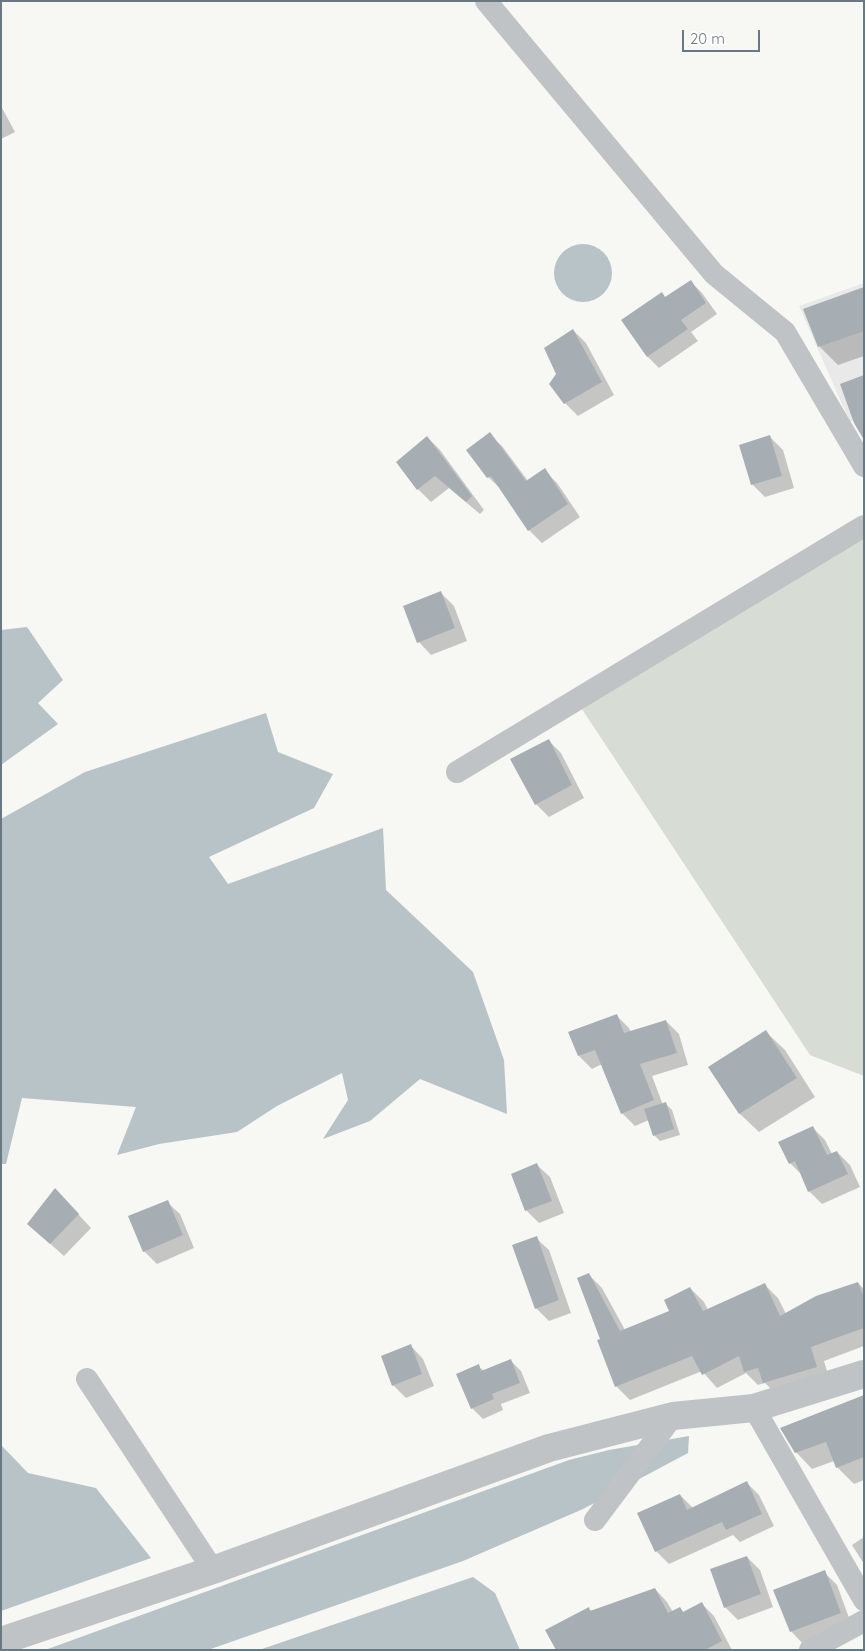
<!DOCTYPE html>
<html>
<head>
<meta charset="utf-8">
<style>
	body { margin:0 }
	#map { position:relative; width:865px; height:1651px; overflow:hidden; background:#f7f7f4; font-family:Quicksand,sans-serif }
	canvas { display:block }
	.frame { position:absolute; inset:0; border:2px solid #697983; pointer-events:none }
	.scale { position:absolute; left:682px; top:30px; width:78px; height:22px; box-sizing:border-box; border:2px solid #697983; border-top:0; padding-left:6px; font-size:15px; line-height:18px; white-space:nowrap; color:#697983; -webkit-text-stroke:4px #fff; paint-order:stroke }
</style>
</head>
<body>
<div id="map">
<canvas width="865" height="1651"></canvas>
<div class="frame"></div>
<div class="scale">20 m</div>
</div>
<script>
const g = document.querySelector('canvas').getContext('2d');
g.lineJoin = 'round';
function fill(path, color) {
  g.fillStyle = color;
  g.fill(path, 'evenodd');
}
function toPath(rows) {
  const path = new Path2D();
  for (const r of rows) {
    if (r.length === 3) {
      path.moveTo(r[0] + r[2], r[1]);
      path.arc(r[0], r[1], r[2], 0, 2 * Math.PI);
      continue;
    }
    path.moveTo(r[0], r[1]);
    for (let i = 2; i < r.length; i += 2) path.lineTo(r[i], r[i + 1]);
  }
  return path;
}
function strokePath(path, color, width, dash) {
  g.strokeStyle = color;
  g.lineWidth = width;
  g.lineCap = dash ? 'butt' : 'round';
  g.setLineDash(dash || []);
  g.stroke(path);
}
const built = toPath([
	[864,283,864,417,850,422,799,306]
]);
const green = toPath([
	[864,524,864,1076,810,1055,580,706]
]);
const water = toPath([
	[583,273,29],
	[27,627,63,680,38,703,58,724,1,765,1,630],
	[266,713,278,752,333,774,314,808,209,857,228,884,383,828,386,890,473,972,504,1060,507,1114,420,1079,370,1121,323,1139,348,1100,342,1073,277,1106,237,1132,159,1144,117,1155,136,1107,22,1098,6,1164,1,1164,1,819,85,772],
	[689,1436,688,1453,583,1509,463,1561,225,1644,208,1650,45,1650,569,1460,609,1450],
	[1,1445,28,1473,96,1488,151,1558,1,1611],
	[473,1577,495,1593,520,1650,259,1650]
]);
const shadow = toPath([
	[1,106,15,132,1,139],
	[690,281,702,293,717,314,691,332,698,341,659,368,647,356,666,298],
	[864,288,864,356,838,365,819,346],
	[573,330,586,343,614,395,578,416,565,403,558,374],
	[489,434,502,446,528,481,544,470,557,483,580,517,542,543,529,530,502,490,488,477,468,450],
	[427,437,440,450,484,510,480,514,449,488,431,502,418,489,398,463],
	[770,437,783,450,794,488,765,497,752,484],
	[441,593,454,606,467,641,431,655,419,642],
	[548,740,561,753,584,798,549,817,536,804],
	[616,1015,629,1028,631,1032,666,1021,679,1034,688,1065,652,1076,663,1105,666,1104,672,1110,680,1135,660,1141,654,1135,649,1120,635,1126,622,1113,602,1064,592,1069,579,1056,570,1033],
	[766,1032,785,1050,815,1097,759,1132,740,1114,710,1067],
	[813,1128,825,1140,832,1154,837,1152,850,1165,860,1187,822,1204,809,1191,803,1176,790,1163],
	[537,1165,550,1177,564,1213,539,1223,526,1210],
	[167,1202,180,1214,194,1248,157,1264,144,1251],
	[68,1203,91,1228,64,1256,28,1224],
	[536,1238,549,1250,571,1313,549,1321,536,1308],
	[589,1275,602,1288,625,1330,671,1312,690,1288,704,1302,708,1310,764,1284,778,1298,786,1314,858,1283,864,1289,864,1346,824,1361,830,1381,778,1396,765,1383,758,1385,746,1373,717,1388,702,1371,630,1400,616,1386,601,1340],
	[411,1346,423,1359,434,1386,406,1398,393,1385],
	[511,1361,521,1371,530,1393,501,1404,503,1410,483,1419,473,1409,458,1375,478,1366,484,1371],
	[864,1396,864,1480,854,1484,837,1467,834,1461,812,1469,796,1452],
	[747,1483,759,1495,774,1526,740,1542,733,1535,669,1564,656,1551,680,1495,693,1508],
	[864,1537,864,1564,852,1545],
	[747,1557,760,1570,773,1607,738,1620,725,1607],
	[824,1572,837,1585,852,1626,803,1644,791,1631],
	[655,1589,667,1602,673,1612,680,1608,684,1613,702,1604,714,1616,732,1650,558,1650,588,1608,592,1611]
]);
const building = toPath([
	[691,280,706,303,681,320,688,329,647,357,621,320,662,292,665,297],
	[864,287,864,331,818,347,803,309],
	[573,329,602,382,564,404,549,384,556,374,544,348],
	[864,375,864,440,854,423,840,384],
	[490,432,526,481,545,468,568,504,528,531,491,476,487,478,466,450],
	[770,435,782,476,751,485,739,445],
	[427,436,472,496,466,502,435,476,417,490,396,462],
	[441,591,455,628,417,643,403,606],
	[549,739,572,785,535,805,510,759],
	[617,1014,624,1033,666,1020,677,1053,640,1064,654,1100,621,1114,595,1050,578,1056,568,1032],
	[766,1030,797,1078,739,1114,708,1067],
	[666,1102,674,1129,653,1136,644,1109],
	[813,1126,827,1155,837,1151,848,1174,808,1192,795,1161,789,1164,778,1142],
	[537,1163,552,1201,525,1211,511,1174],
	[55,1188,79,1214,50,1244,27,1224],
	[168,1200,183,1235,143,1252,128,1216],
	[537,1236,559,1300,535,1309,512,1245],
	[589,1273,620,1331,669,1311,664,1300,690,1287,703,1311,765,1283,780,1316,816,1296,858,1282,864,1298,864,1328,811,1347,817,1367,763,1383,758,1368,744,1372,739,1356,702,1375,692,1356,615,1387,597,1340,600,1339,577,1278],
	[411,1344,422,1374,392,1386,381,1356],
	[511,1359,520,1383,492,1394,494,1399,471,1409,456,1374,479,1364,481,1371],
	[864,1395,864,1457,836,1468,826,1442,795,1453,780,1428],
	[747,1481,762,1514,726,1530,722,1522,655,1552,637,1513,680,1494,687,1510],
	[747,1556,761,1594,724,1608,710,1569],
	[825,1570,841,1613,790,1632,773,1590],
	[655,1588,668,1613,680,1607,683,1612,702,1602,722,1641,705,1650,556,1650,545,1630,589,1607,590,1611]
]);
const minor = toPath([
	[486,1,714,274,785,332,864,466],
	[457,772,864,526],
	[87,1379,213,1570],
	[754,1408,864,1600],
	[595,1520,673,1416],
	[810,1650,864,1621]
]);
const tertiary = toPath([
	[1,1641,213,1570,549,1448,673,1416,754,1408,864,1374]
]);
fill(built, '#e8e9e8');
fill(green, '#d7dcd4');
fill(water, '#b7c3c6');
fill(shadow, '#0003');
fill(building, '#a7aeb3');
strokePath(minor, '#bfc3c6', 22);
strokePath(tertiary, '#bfc3c6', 28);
</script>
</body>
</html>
